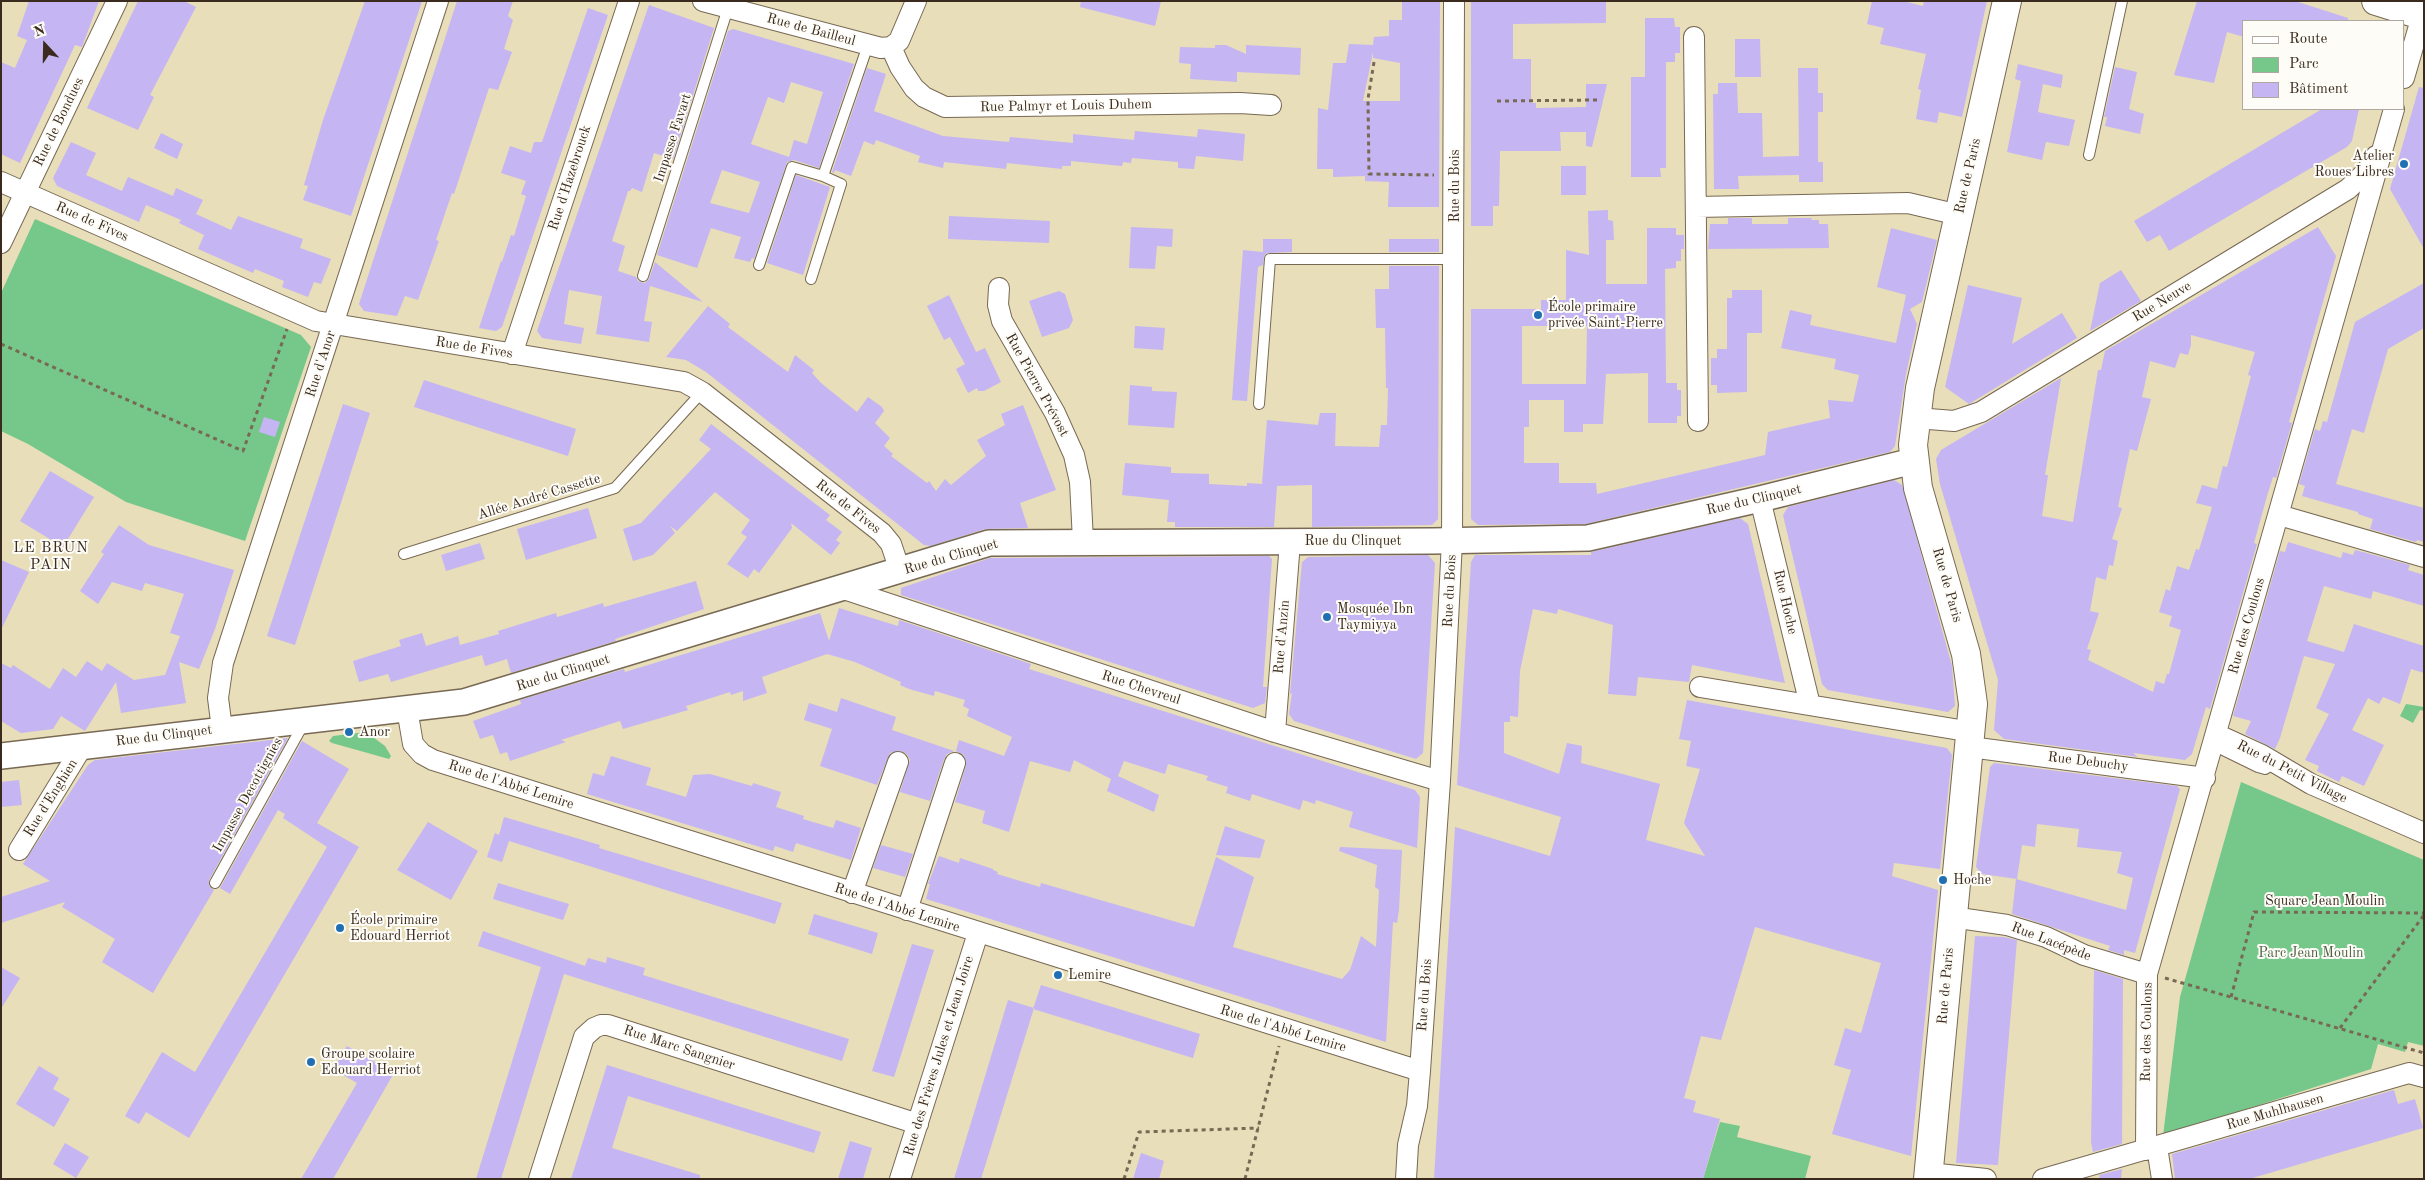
<!DOCTYPE html>
<html>
<head>
<meta charset="utf-8">
<style>
	body { margin:0 }
	#map { position:relative; width:2425px; height:1180px; overflow:hidden; background:#e8deb9; font-family:"Old Standard TT",serif }
	canvas { display:block }
	.frame { position:absolute; inset:0; border:2px solid #3b2a1e; pointer-events:none }
	.legend { position:absolute; left:2242px; top:20px; width:162px; height:90px; box-sizing:border-box; background:#fdfcf7; border:1px solid #afa8a0; margin:0; padding:6px 9px; list-style:none; font-size:15px; color:#3b2a1e }
	.legend li { display:flex; align-items:center; gap:10px; height:25px }
	.legend b { width:25px; border:1px solid #afa8a0 }
	.north { position:absolute; left:20px; top:20px; width:50px; height:50px; -webkit-text-stroke:4px #fdfcf7; paint-order:stroke; rotate:339deg; font-size:14px; font-weight:700; line-height:20px; text-align:center; color:#3b2a1e }
	.north::after { content:''; display:block; margin:auto; width:18px; height:22px; background:#3b2a1e; clip-path:polygon(50% 0,100% 100%,50% 72%,0 100%) }
</style>
</head>
<body>
<div id="map">
<canvas width="2425" height="1180"></canvas>
<div class="frame"></div>
<ul class="legend">
<li><b style="height:6px;background:#fff"></b>Route</li>
<li><b style="height:14px;background:#75c88a"></b>Parc</li>
<li><b style="height:14px;background:#c5b5f3"></b>Bâtiment</li>
</ul>
<div class="north">N</div>
</div>
<script>
const g = document.querySelector('canvas').getContext('2d');
g.lineJoin = 'round';
function fill(path, color) {
  g.fillStyle = color;
  g.fill(path, 'evenodd');
}
function toPath(rows) {
  const path = new Path2D();
  for (const r of rows) {
    path.moveTo(r[0], r[1]);
    for (let i = 2; i < r.length; i += 2) path.lineTo(r[i], r[i + 1]);
  }
  return path;
}
function strokePath(path, color, width, dash) {
  g.strokeStyle = color;
  g.lineWidth = width;
  g.lineCap = dash ? 'butt' : 'round';
  g.setLineDash(dash || []);
  g.stroke(path);
}
function write(font, color, halo, rows, align = 'center') {
  g.font = font + ' "Old Standard TT",serif';
  g.lineWidth = 4;
  g.setLineDash([]);
  g.textBaseline = 'middle';
  g.strokeStyle = halo;
  g.fillStyle = color;
  for (const [text, x, y, turn = 0] of rows) {
    g.save();
    g.translate(x, y);
    g.rotate((+turn || 0) * Math.PI / 180);
    g.textAlign = isNaN(turn) ? turn : align;
    if (halo) g.strokeText(text, 0, 0);
    g.fillText(text, 0, 0);
    g.restore();
  }
}
const green = toPath([
	[35,219,301,335,311,347,245,541,126,502,28,444,1,431,1,293],
	[2406,704,2424,707,2424,711,2420,710,2413,723,2400,716],
	[366,732,385,746,391,756,389,759,332,743,329,741,333,736],
	[2241,782,2424,860,2424,1046,2408,1042,2405,1052,2378,1044,2371,1069,2163,1136,2180,997],
	[1720,1122,1740,1126,1737,1137,1811,1156,1805,1179,1703,1179]
]);
const building = toPath([
	[29,1,99,1,82,47,75,45,20,163,1,154,1,62,15,68,27,40,17,36],
	[138,1,184,1,196,7,150,95,154,97,138,130,87,108],
	[365,1,422,1,351,216,303,200,308,186,304,185,323,120],
	[457,1,513,1,508,16,513,20,504,49,512,52,498,90,489,88,454,194,452,193,436,240,439,241,418,300,405,296,397,316,364,311,359,304],
	[1081,1,1161,1,1155,26,1080,7],
	[1402,1,1440,1,1439,207,1388,207,1389,182,1365,181,1365,176,1333,177,1333,169,1317,169,1318,108,1328,110,1333,63,1346,63,1349,44,1373,45,1374,37,1389,36,1389,20,1402,20],
	[1373,52,1373,58,1400,63,1400,101,1363,101],
	[1471,1,1606,1,1606,23,1513,24,1513,59,1531,59,1531,103,1536,103,1536,108,1586,107,1586,84,1607,84,1592,147,1586,146,1586,132,1560,132,1561,151,1500,151,1499,206,1493,206,1493,226,1471,226],
	[1872,1,1903,1,1923,6,1924,1,1987,1,1962,117,1939,112,1937,123,1916,119,1921,90,1918,89,1926,54,1880,44,1884,28,1867,24],
	[2197,1,2295,1,2348,18,2348,21,2244,21,2244,37,2227,32,2214,83,2174,75],
	[649,5,714,28,673,159,654,153,642,192,632,188,630,191,628,191,612,241,625,246,618,271,636,277,638,281,645,283,649,279,655,262,703,302,650,286,644,321,652,322,649,342,596,334,602,296,569,290,564,324,584,328,581,344,542,338,537,331],
	[588,8,608,15,502,327,496,331,479,328,501,261,502,262,511,235,514,236,526,196,521,194,526,181,501,173,510,146,531,153,534,142,542,142],
	[1645,18,1674,18,1675,27,1680,27,1680,53,1675,53,1675,62,1666,62,1666,168,1660,168,1661,177,1631,177,1631,77,1645,77],
	[733,29,854,64,819,168,794,160,787,162,754,259,752,258,750,262,734,258,741,237,711,228,697,268,657,255,728,31],
	[791,82,823,92,807,144,794,140,789,157,751,144,768,97,784,103],
	[722,170,760,182,749,213,710,203],
	[1735,39,1760,39,1761,77,1735,77],
	[1215,45,1226,45,1246,54,1246,45,1301,48,1300,75,1237,72,1237,82,1190,79,1191,64,1179,63,1180,47,1215,48],
	[2018,64,2063,75,2061,88,2043,84,2038,112,2075,120,2069,146,2046,142,2042,160,2007,152,2021,81,2015,79],
	[2115,67,2137,72,2129,109,2144,114,2140,134,2105,126,2107,117,2104,117],
	[867,68,886,74,874,111,943,136,1009,142,1010,137,1073,143,1073,134,1134,140,1135,131,1197,137,1198,129,1245,134,1243,161,1196,156,1194,169,1178,168,1178,162,1132,158,1131,163,1123,162,1122,166,1071,161,1071,166,1062,166,1062,169,1007,163,1006,169,944,162,943,168,918,162,920,156,876,140,874,145,864,141,851,176,835,170,834,173,832,172],
	[1798,68,1818,68,1818,93,1823,93,1823,112,1818,112,1818,162,1823,162,1823,182,1799,182,1799,175,1738,176,1739,189,1714,189,1713,94,1718,94,1718,83,1737,83,1738,113,1762,113,1763,157,1799,156],
	[2419,87,2424,88,2424,249,2390,189],
	[2322,109,2359,109,2352,141,2347,147,2169,251,2160,235,2147,242,2134,221],
	[161,133,183,144,177,159,154,148],
	[71,142,96,153,86,175,122,191,128,177,173,196,176,188,203,200,196,214,231,230,238,216,303,239,300,248,331,259,321,284,314,282,308,297,282,287,284,281,255,269,253,273,198,249,204,235,179,223,181,220,146,205,139,222,57,186,53,178],
	[1561,166,1586,166,1586,195,1561,195],
	[796,175,830,187,803,275,767,263],
	[1608,210,1608,220,1613,221,1614,240,1606,240,1606,284,1647,284,1647,228,1676,228,1676,235,1684,235,1684,249,1681,249,1681,261,1676,261,1676,268,1665,269,1666,383,1677,383,1677,390,1681,390,1681,416,1677,416,1677,423,1648,423,1648,373,1606,374,1603,424,1583,424,1583,432,1564,432,1564,400,1529,400,1529,427,1524,427,1524,463,1559,463,1559,483,1596,483,1597,494,1765,455,1768,432,1830,418,1828,400,1853,402,1859,375,1834,369,1836,359,1781,348,1790,310,1812,315,1810,325,1896,343,1906,295,1877,287,1891,228,1937,240,1922,302,1910,309,1917,324,1906,374,1895,446,1890,452,1586,524,1478,525,1471,519,1471,309,1541,309,1541,300,1566,300,1566,250,1589,255,1588,211],
	[1522,326,1587,326,1586,384,1522,384],
	[949,216,1050,221,1049,243,948,239],
	[1728,218,1752,218,1752,224,1788,224,1788,218,1812,218,1811,220,1819,220,1819,224,1828,224,1829,248,1708,249,1710,224,1728,224],
	[1131,227,1173,229,1172,247,1157,246,1155,269,1129,268],
	[2318,227,2336,256,2289,422,2292,423,2276,478,2273,477,2267,496,2254,543,2257,544,2210,709,2206,707,2192,754,2185,760,2133,753,2138,757,2004,739,1994,730,1998,680,1940,484,1936,459,1941,450,2061,378,2045,475,2048,475,2042,516,2073,522,2098,370,2101,370,2105,351],
	[2191,335,2255,352,2248,375,2251,376,2227,467,2223,466,2217,489,2202,485,2196,503,2212,507,2199,550,2196,549,2189,570,2177,566,2170,591,2166,589,2159,612,2172,616,2169,626,2181,630,2169,674,2167,674,2164,684,2156,681,2153,692,2088,660,2091,650,2087,649,2099,613,2090,611,2096,577,2106,580,2109,565,2113,566,2118,541,2112,539,2122,508,2118,507,2130,449,2137,451,2151,399,2142,397,2150,361,2175,368,2180,353,2188,355,2191,345],
	[1263,239,1292,239,1292,252,1267,253,1264,256,1263,265,1258,267,1247,401,1232,400,1243,250,1263,252],
	[1389,239,1439,239,1439,252,1389,252],
	[1389,266,1439,266,1438,519,1432,525,1312,527,1312,485,1277,486,1274,527,1175,527,1175,522,1167,522,1169,500,1122,495,1125,463,1171,467,1171,473,1209,474,1209,484,1247,486,1247,483,1262,484,1267,420,1318,425,1320,413,1336,413,1335,446,1379,447,1381,425,1387,425,1388,388,1386,388,1385,328,1376,328,1375,289,1389,289],
	[2121,270,2141,301,2090,331,2100,283],
	[2424,283,2424,328,2388,349,2364,433,2352,429,2336,484,2424,508,2424,542,2417,540,2416,542,2370,529,2373,519,2358,514,2358,512,2302,496,2305,486,2299,484,2315,429,2320,431,2323,421,2327,422,2355,322],
	[1968,285,2022,298,2012,344,2062,313,2077,338,1969,404,1945,387],
	[1732,290,1762,290,1762,333,1747,333,1747,392,1717,393,1717,385,1711,385,1711,358,1717,358,1717,349,1727,349,1727,298,1732,298],
	[1059,291,1065,294,1073,320,1069,328,1042,337,1029,301],
	[949,295,976,352,985,348,1001,382,984,391,978,391,977,388,968,393,956,369,965,364,950,337,944,340,927,306],
	[708,306,730,324,728,327,788,372,795,355,814,370,812,373,821,383,857,412,868,397,882,407,884,411,875,423,890,438,884,446,893,454,891,456,927,483,929,481,936,491,945,479,951,485,986,456,977,440,1005,425,1001,414,1023,405,1056,490,1020,503,1028,528,985,529,931,546,924,545,706,372,686,360,666,357],
	[1135,326,1165,328,1163,350,1134,348],
	[424,380,576,429,568,456,414,407],
	[1130,385,1152,387,1152,391,1177,392,1174,428,1128,425],
	[343,404,370,413,295,645,267,636],
	[264,417,280,422,275,437,259,432],
	[711,424,830,515,826,520,842,532,836,540,840,543,831,555,791,523,792,528,759,573,754,569,748,578,727,564,747,537,741,533,750,520,715,492,677,531,670,526,675,533,653,555,633,561,623,529,641,523,711,449,699,440],
	[50,471,94,497,63,547,20,521],
	[1894,480,1902,485,1952,666,1955,706,1948,712,1828,690,1822,684,1805,609,1783,515,1788,507],
	[588,508,597,538,526,560,517,529],
	[1740,518,1748,524,1785,683,1692,665,1689,682,1638,677,1636,696,1608,694,1613,625,1558,609,1557,614,1533,609,1520,671,1518,717,1510,716,1510,722,1504,722,1504,753,1559,774,1567,743,1582,746,1581,763,1660,784,1646,840,1705,856,1684,823,1700,769,1686,766,1691,741,1679,739,1687,700,1947,748,1952,755,1940,869,1894,863,1892,876,1938,890,1911,1156,1832,1134,1851,1070,1834,1065,1845,1028,1861,1033,1881,963,1755,927,1721,1040,1701,1036,1684,1098,1696,1101,1693,1112,1720,1119,1703,1179,1434,1179,1455,827,1550,856,1561,817,1457,785,1471,562,1475,555,1591,555,1591,552],
	[119,525,149,545,234,570,215,629,199,669,179,662,186,703,121,713,116,682,85,731,61,716,53,729,21,733,1,721,1,663,11,668,13,665,50,689,63,668,76,677,87,661,102,671,107,663,134,680,165,675,180,636,170,633,184,594,145,583,142,591,112,582,98,604,80,591,104,554,101,552],
	[2288,542,2341,558,2343,552,2353,555,2355,550,2363,552,2410,565,2408,570,2424,575,2424,606,2373,591,2371,599,2324,586,2307,641,2344,652,2354,624,2424,646,2424,673,2411,669,2400,704,2383,697,2379,704,2368,698,2352,730,2384,745,2364,786,2342,776,2339,782,2317,771,2319,766,2305,760,2329,714,2316,708,2335,664,2304,656,2280,738,2275,749,2245,734,2251,721,2233,716,2280,551,2285,552],
	[480,543,485,559,446,571,441,555],
	[1428,555,1435,563,1423,753,1416,759,1294,721,1289,714,1292,693,1290,694,1302,562,1308,557],
	[1269,556,1272,559,1263,687,1267,687,1265,703,1253,708,901,595,901,588,990,558],
	[1,560,29,572,1,630],
	[696,581,704,609,615,639,616,641,511,673,507,659,485,666,482,655,391,682,388,674,359,682,353,661,401,646,399,640,422,633,426,646,458,636,460,645,499,634,498,631,556,613,557,617,603,603,604,607],
	[839,608,898,626,899,620,1031,664,1029,669,1415,790,1420,797,1417,848,1349,827,1353,812,1316,800,1315,804,1303,800,1300,810,1252,794,1250,801,1226,793,1228,787,1206,780,1208,776,1168,764,1165,774,1124,761,1118,776,1159,795,1154,812,1107,791,1111,779,1074,760,1070,772,1030,761,1009,832,982,823,985,811,955,802,966,766,964,755,956,751,959,740,1004,756,1012,737,967,716,969,709,963,706,965,700,935,691,934,696,909,689,900,685,901,682,855,662,827,654,762,677,767,693,743,701,743,691,731,695,730,692,686,706,688,710,623,729,620,721,561,740,566,742,510,761,507,752,500,754,493,735,480,739,473,721,521,704,520,700,624,669,625,672,820,613,829,641],
	[841,698,896,717,892,730,954,751,947,754,944,759,930,801,900,792,910,760,907,754,901,751,890,753,877,785,820,766,832,729,804,720,809,703,837,712],
	[288,738,209,880,209,886,214,890,153,993,102,962,115,939,62,907,65,902,1,923,1,897,50,881,23,864,88,765,95,760],
	[302,741,349,769,317,823,359,847,189,1138,146,1112,139,1124,125,1116,162,1052,195,1072,327,847,283,818,285,814,278,810,230,894,220,888],
	[611,756,651,768,646,785,686,797,693,775,710,774,752,786,753,783,781,792,776,807,804,816,803,819,833,828,836,820,861,828,851,860,796,843,793,852,775,846,773,851,587,794,593,773,604,776],
	[1994,763,2177,786,2180,789,2135,953,2124,950,2124,955,2108,950,2110,946,2012,914,2016,879,2126,910,2133,878,2117,873,2122,852,2077,847,2079,829,2037,824,2035,847,2022,845,2017,879,1982,874,1976,867,1990,767],
	[19,780,22,805,1,807,1,782],
	[504,817,600,845,599,848,782,903,775,924,509,841,502,862,487,857,495,833,499,835],
	[428,822,478,851,451,900,397,870],
	[1225,826,1265,840,1260,858,1216,855],
	[881,845,913,854,905,877,873,868],
	[1340,847,1402,850,1399,910,1397,923,1393,922,1386,1042,926,899,930,884,928,884,939,856,959,863,960,858,993,869,993,870,998,872,997,874,1040,887,1041,883,1194,927,1216,857,1254,877,1233,947,1342,979,1350,970,1361,936,1376,947,1379,890,1375,887,1377,865,1339,851],
	[498,883,569,904,563,920,493,899],
	[814,914,878,933,872,954,808,934],
	[483,931,585,966,588,958,606,963,607,957,645,968,643,975,849,1039,842,1061,564,974,501,1179,476,1179,541,967,478,946],
	[1975,936,2004,937,2017,940,1998,1165,1956,1163],
	[912,944,934,950,894,1077,872,1071],
	[1,967,20,978,1,1009],
	[2094,970,2123,979,2122,1144,2093,1152,2091,1142],
	[1041,985,1200,1034,1193,1058,1033,1009],
	[1008,1000,1034,1008,981,1179,954,1179],
	[347,1046,394,1073,333,1179,301,1179,357,1083,333,1069],
	[607,1065,821,1132,814,1153,628,1096,612,1148,700,1175,700,1179,571,1179],
	[39,1066,59,1078,53,1089,70,1099,54,1127,16,1104],
	[2394,1090,2398,1104,2415,1099,2423,1128,2249,1179,2175,1179,2172,1154],
	[850,1141,872,1148,863,1179,838,1179],
	[65,1143,89,1157,76,1178,53,1164],
	[1141,1153,1164,1161,1159,1179,1133,1179],
	[2122,1169,2121,1179,2100,1179,2099,1175]
]);
const path = toPath([
	[1374,62,1368,99,1369,174,1434,175],
	[1497,101,1597,100],
	[1,344,243,451,287,329],
	[2165,978,2424,1053],
	[2231,997,2254,912,2424,913],
	[2340,1028,2424,915],
	[1124,1179,1139,1132,1259,1128],
	[1245,1179,1279,1046]
]);
const service = toPath([
	[2089,155,2122,1],
	[759,265,792,167,823,176],
	[643,276,728,8],
	[811,279,841,184,823,176,868,45],
	[1259,404,1270,259,1455,259],
	[404,554,615,488,702,392],
	[2213,745,2258,767,2265,769,2275,763],
	[215,883,304,723]
]);
const minor = toPath([
	[703,1,881,48,891,47,899,41,916,1],
	[1694,37,1698,421],
	[891,47,900,67,914,88,924,97,945,107,1240,103,1271,105],
	[2404,78,2422,16],
	[1,182,316,321,684,382,702,392,882,533,891,544,900,571],
	[1696,207,1908,203,1959,215],
	[1,243,117,1],
	[999,288,998,305,1002,321,1055,413,1074,455,1080,482,1083,541],
	[512,354,629,1],
	[1916,418,1954,421,1981,412,2348,189,2367,171,2376,156],
	[1760,499,1810,705],
	[2279,515,2424,557],
	[844,589,1275,732,1440,781],
	[1700,687,1972,732],
	[407,709,413,744,422,754,433,760,1420,1071],
	[222,729,218,698,223,663,438,1],
	[1275,732,1290,542],
	[2216,734,2262,755,2311,784,2424,833],
	[1970,747,2205,778],
	[19,850,82,747],
	[852,893,898,762],
	[907,910,955,763],
	[1952,917,2007,925,2046,937,2084,955,2147,974],
	[2157,1147,2162,1179],
	[2146,1150,2147,974,2394,109],
	[1929,1173,1986,1179],
	[539,1179,584,1037,594,1028,601,1025,608,1025,918,1124],
	[900,1179,978,933],
	[1406,1179,1408,1145,1417,1106,1420,1071,1440,781,1452,541,1454,1],
	[2043,1179,2409,1073,2424,1077]
]);
const tertiary = toPath([
	[1,756,464,702,989,543,1433,541,1588,538,1760,499,1913,461]
]);
const secondary = toPath([
	[2376,1,2424,16],
	[1928,1179,1973,704,1966,654,1918,488,1913,445,1920,388,2007,1]
]);
const markers = [
	[2404,164,5,"#1f6fb2"],
	[1538,315,5,"#1f6fb2"],
	[1327,617,5,"#1f6fb2"],
	[349,732,5,"#1f6fb2"],
	[1943,880,5,"#1f6fb2"],
	[340,928,5,"#1f6fb2"],
	[1058,975,5,"#1f6fb2"],
	[311,1062,5,"#1f6fb2"]
];
const streetNames = [
	["Rue de Bailleul",811,30,15],
	["Rue Palmyr et Louis Duhem",1066,106,-1],
	["Rue de Bondues",59,122,-64],
	["Impasse Favart",673,138,-72],
	["Rue de Paris",1968,176,-77],
	["Rue d'Hazebrouck",570,178,-72],
	["Rue du Bois",1455,186,-90],
	["Rue de Fives",92,222,24],
	["Rue Neuve",2162,302,-31],
	["Rue de Fives",474,348,9],
	["Rue d'Anor",321,364,-72],
	["Rue Pierre Prévost",1037,385,61],
	["Allée André Cassette",539,497,-17],
	["Rue du Clinquet",1754,500,-13],
	["Rue de Fives",848,507,38],
	["Rue du Clinquet",1353,541],
	["Rue du Clinquet",951,557,-16],
	["Rue de Paris",1947,585,74],
	["Rue du Bois",1450,591,-87],
	["Rue Hoche",1785,602,77],
	["Rue des Coulons",2247,626,-74],
	["Rue d'Anzin",1282,637,-85],
	["Rue du Clinquet",563,673,-17],
	["Rue Chevreul",1141,688,18],
	["Rue du Clinquet",164,736,-7],
	["Rue Debuchy",2088,762,7],
	["Rue du Petit Village",2292,772,27],
	["Rue de l'Abbé Lemire",511,785,18],
	["Impasse Decottignies",248,795,-61],
	["Rue d'Enghien",51,798,-58],
	["Square Jean Moulin",2325,901],
	["Rue de l'Abbé Lemire",897,908,18],
	["Rue Lacépède",2051,942,21],
	["Rue de Paris",1946,986,-85],
	["Rue du Bois",1425,995,-86],
	["Rue de l'Abbé Lemire",1283,1029,17],
	["Rue des Coulons",2147,1032,-89],
	["Rue Marc Sangnier",679,1048,18],
	["Rue des Frères Jules et Jean Joire",939,1056,-73],
	["Rue Muhlhausen",2275,1112,-16]
];
const poiNames = [
	["Atelier",2394,156,"right"],
	["Roues Libres",2394,172,"right"],
	["École primaire",1548,307],
	["privée Saint-Pierre",1548,323],
	["Mosquée Ibn",1337,609],
	["Taymiyya",1337,625],
	["Anor",359,732],
	["Hoche",1953,880],
	["École primaire",350,920],
	["Edouard Herriot",350,936],
	["Lemire",1068,975],
	["Groupe scolaire",321,1054],
	["Edouard Herriot",321,1070]
];
const parkNames = [
	["Parc Jean Moulin",2311,953]
];
const neighbourhoodNames = [
	["LE BRUN",51,548],
	["PAIN",51,565]
];
fill(green, '#75c88a');
fill(building, '#c5b5f3');
strokePath(service, '#786954', 12);
strokePath(minor, '#786954', 22);
strokePath(tertiary, '#786954', 28);
strokePath(secondary, '#786954', 30);
strokePath(path, '#786954', 3, [4, 4]);
strokePath(service, '#fff', 10);
strokePath(minor, '#fff', 20);
strokePath(tertiary, '#fff', 25);
strokePath(secondary, '#fff', 28);
for (const [x, y, r, color] of markers) {
  const dot = new Path2D();
  dot.arc(x, y, r, 0, 2 * Math.PI);
  g.fillStyle = color;
  g.fill(dot);
  strokePath(dot, '#fdfcf7', 2);
}
write('14px', '#3b2a1e', '#fdfcf7', streetNames);
write('14px', '#3b2a1e', '#fdfcf7', poiNames, 'left');
write('14px', '#4f6144', '#fdfcf7', parkNames);
g.letterSpacing = '1px';
write('15px', '#3b2a1e', '#fdfcf7', neighbourhoodNames);
g.letterSpacing = '0px';
</script>
</body>
</html>
